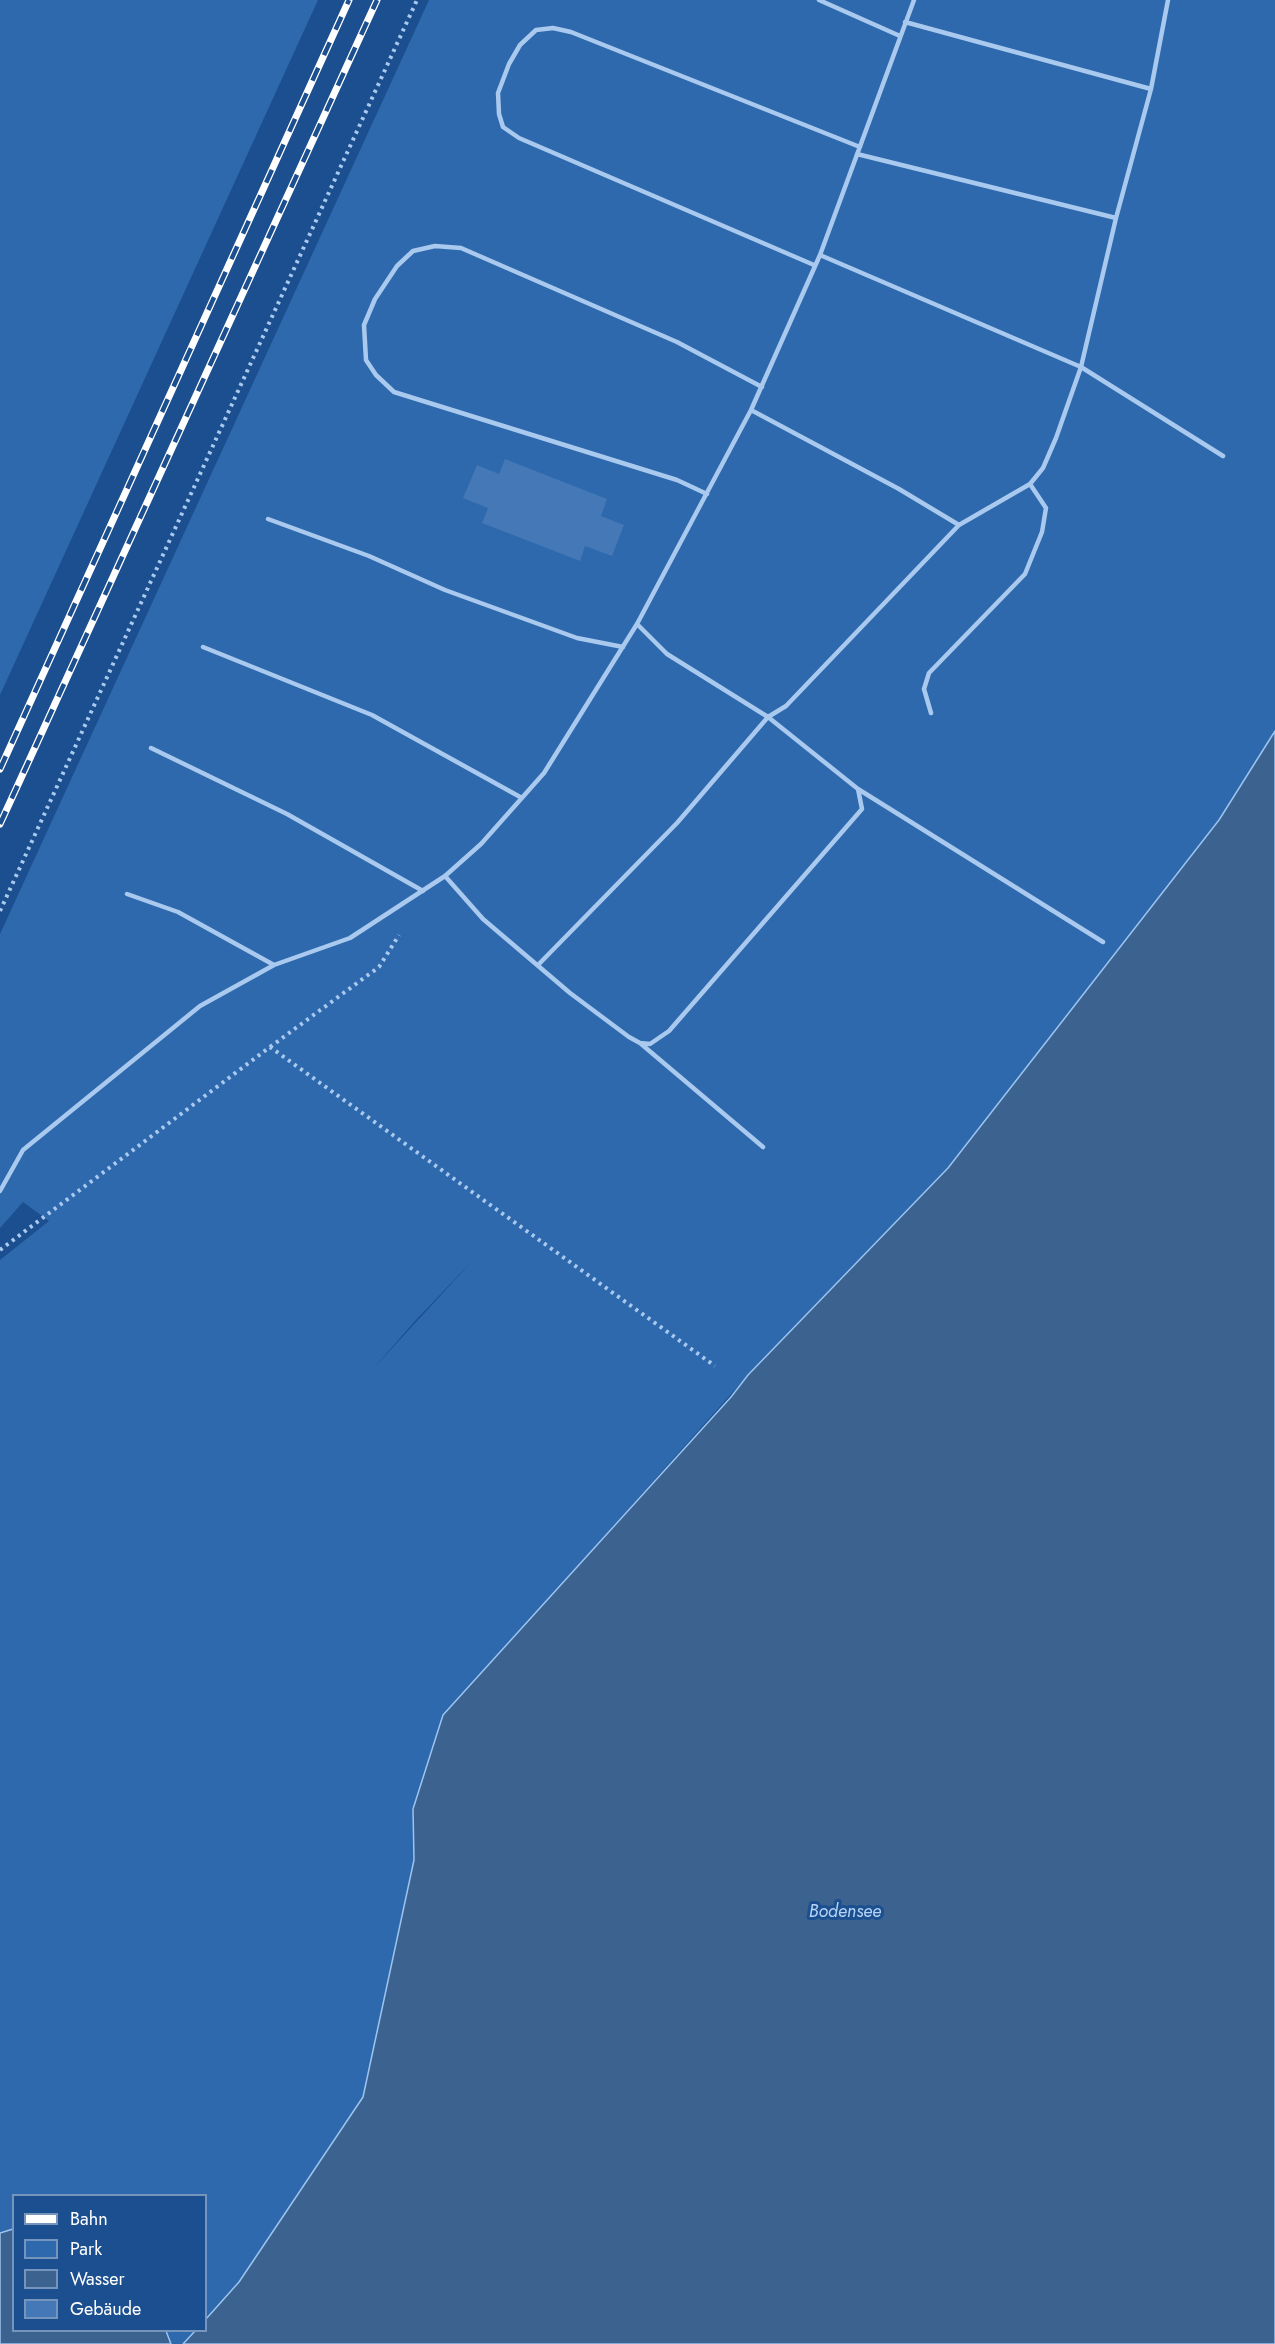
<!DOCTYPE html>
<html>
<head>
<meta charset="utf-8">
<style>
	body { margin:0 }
	#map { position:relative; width:1275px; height:2344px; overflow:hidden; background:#1b4f8f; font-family:Jost,sans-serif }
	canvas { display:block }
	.legend { position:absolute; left:12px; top:2194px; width:195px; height:138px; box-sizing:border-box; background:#1b4f8f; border:2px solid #7695bc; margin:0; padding:8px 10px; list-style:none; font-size:18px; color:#fff }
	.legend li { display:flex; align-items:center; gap:12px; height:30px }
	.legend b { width:30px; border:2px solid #7695bc }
</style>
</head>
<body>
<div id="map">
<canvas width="1275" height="2344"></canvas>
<ul class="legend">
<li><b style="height:8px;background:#fff"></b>Bahn</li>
<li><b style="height:16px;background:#2e69ad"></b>Park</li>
<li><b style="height:16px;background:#3c6290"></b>Wasser</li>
<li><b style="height:16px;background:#4478b7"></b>Gebäude</li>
</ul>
</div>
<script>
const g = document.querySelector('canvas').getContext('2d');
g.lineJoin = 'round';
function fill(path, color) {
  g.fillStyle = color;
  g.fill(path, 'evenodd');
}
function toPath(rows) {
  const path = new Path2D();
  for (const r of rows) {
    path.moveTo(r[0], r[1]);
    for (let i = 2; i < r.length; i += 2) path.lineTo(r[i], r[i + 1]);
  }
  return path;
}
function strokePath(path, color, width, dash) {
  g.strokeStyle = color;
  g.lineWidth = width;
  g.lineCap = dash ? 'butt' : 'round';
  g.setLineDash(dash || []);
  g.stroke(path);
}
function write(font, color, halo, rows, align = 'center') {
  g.font = font + ' Jost,sans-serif';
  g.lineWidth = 6;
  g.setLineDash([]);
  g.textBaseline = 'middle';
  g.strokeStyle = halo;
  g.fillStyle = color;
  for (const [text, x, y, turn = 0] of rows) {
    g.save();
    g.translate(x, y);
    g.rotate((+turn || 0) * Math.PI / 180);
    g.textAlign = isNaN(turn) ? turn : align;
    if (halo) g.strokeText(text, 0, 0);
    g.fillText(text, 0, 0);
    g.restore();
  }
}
const green = toPath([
	[0,0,318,0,0,695],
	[429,0,1275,0,1275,731,1219,820,948,1168,748,1375,565,1580,413,1809,414,1860,363,2097,239,2282,206,2319,206,2196,14,2196,13,2229,0,2233,0,1260,49,1221,23,1202,0,1228,0,934],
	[475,1258,372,1370,415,1321],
	[166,2331,195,2331,183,2344,171,2344]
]);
const water = toPath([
	[1275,731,1275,2344,183,2344,195,2331,206,2330,206,2319,239,2282,363,2097,414,1860,413,1809,443,1715,731,1397,748,1375,948,1168,1219,820,1275,731],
	[13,2229,14,2330,166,2331,171,2344,0,2344,0,2233,13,2229]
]);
const building = toPath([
	[505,459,607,499,601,516,624,525,612,556,585,546,580,561,482,523,488,508,463,498,477,465,499,474]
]);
const path = toPath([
	[0,911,417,0],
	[270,1047,379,967,399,935],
	[0,1250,270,1047,715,1366]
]);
const lane = toPath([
	[819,0,900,36],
	[905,22,1151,89],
	[857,154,1116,218],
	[820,255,1081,367,1223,456],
	[814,265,519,138,503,127,499,114,498,93,509,64,520,45,536,30,553,28,571,32,860,147],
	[751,410,899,489,959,525],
	[707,494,677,480,394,392,376,375,366,360,364,325,375,299,397,266,413,251,435,246,461,248,677,342,762,387],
	[268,519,369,556,445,590,577,638,623,647],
	[637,624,667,654,768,717,786,706,959,525,1030,484,1043,468,1056,438,1081,367,1116,218,1151,89,1168,0],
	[203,647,372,715,522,798],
	[931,713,924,689,929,673,1025,574,1042,532,1046,508,1030,484],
	[151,748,287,814,423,891],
	[858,789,1103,942],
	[445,876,483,919,570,993,629,1037,640,1043,650,1044,669,1031,862,809,858,789,768,717,677,823,538,965],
	[127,894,178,912,274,965],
	[640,1043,763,1147],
	[0,1191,23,1150,200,1006,274,965,350,938,445,876,481,844,544,773,637,624,751,410,820,255,914,0]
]);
const rail = toPath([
	[0,769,349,0],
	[0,824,377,0]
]);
const waterNames = [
	["Bodensee",845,1913]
];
fill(green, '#2e69ad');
fill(water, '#3c6290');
strokePath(water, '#9cc4f0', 1.5);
fill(building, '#4478b7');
strokePath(path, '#a9c9ee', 4, [3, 4.5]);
strokePath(lane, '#a9c9ee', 4.5);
strokePath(rail, '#fff', 7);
strokePath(rail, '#1b4f8f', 4.5, [14]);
write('italic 18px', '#b5d3f5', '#1b4f8f', waterNames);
</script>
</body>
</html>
